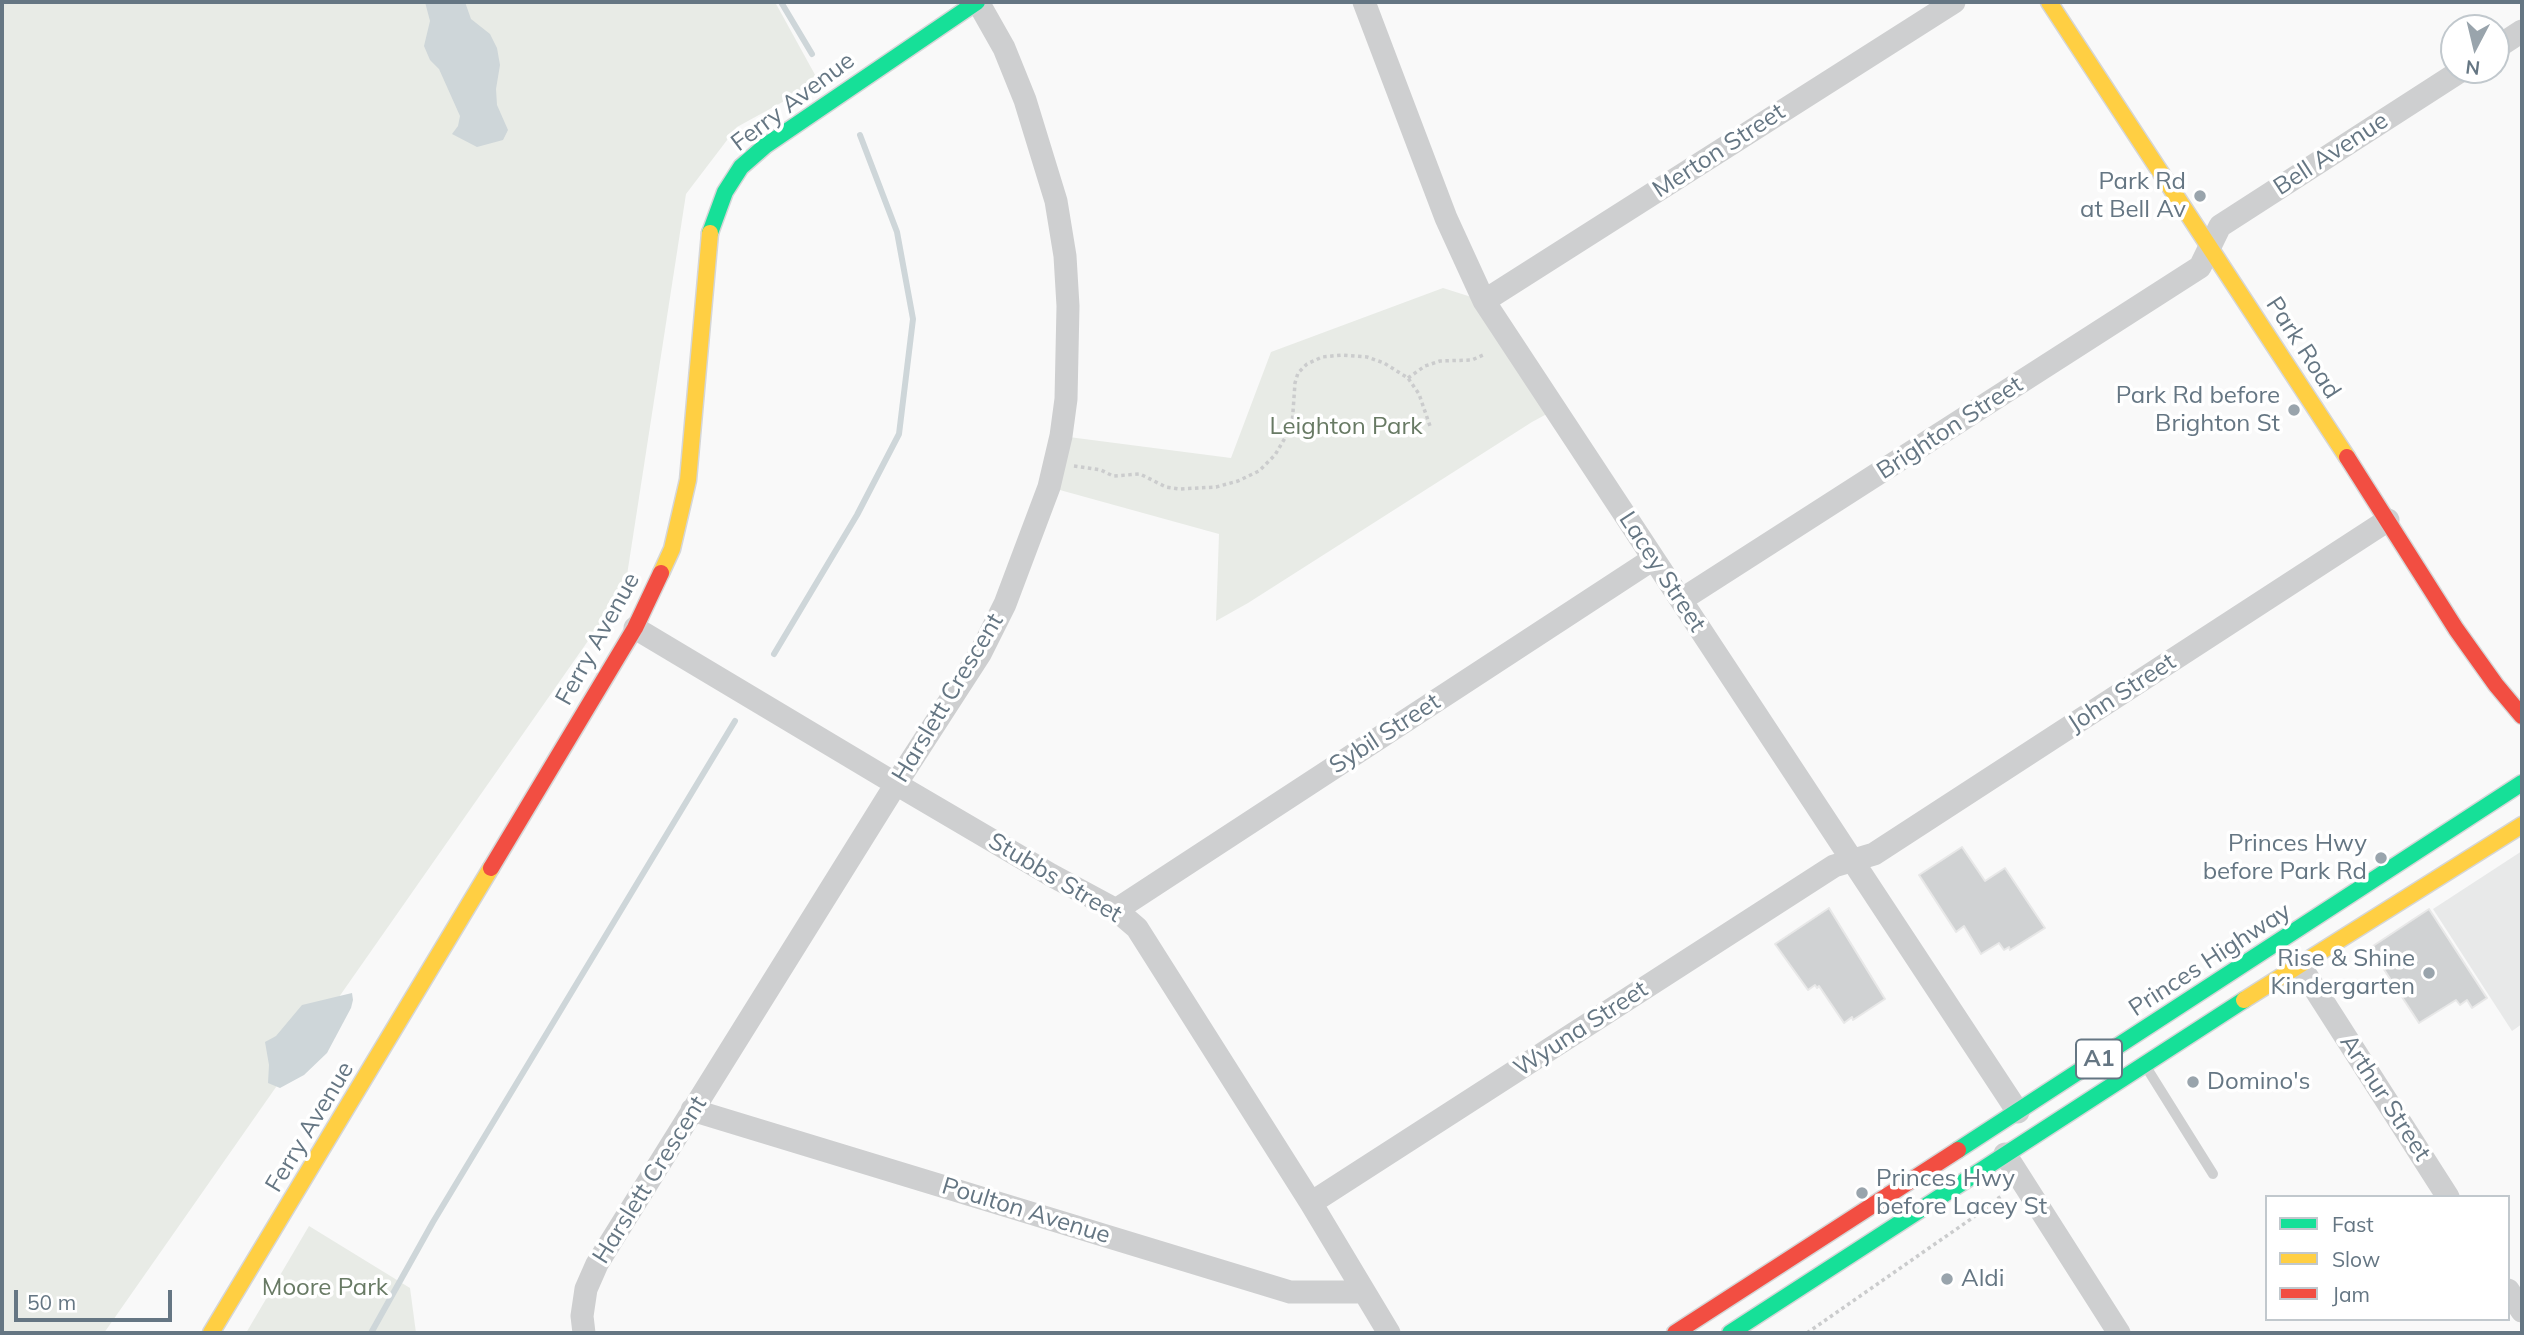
<!DOCTYPE html>
<html>
<head>
<meta charset="utf-8">
<style>
	body { margin:0 }
	#map { position:relative; width:2524px; height:1335px; overflow:hidden; background:#f9f9f9; font-family:Mulish,sans-serif }
	canvas { display:block }
	.frame { position:absolute; inset:0; border:4px solid #657683; pointer-events:none }
	.legend { position:absolute; left:2265px; top:1195px; width:245px; height:126px; box-sizing:border-box; background:#fff; border:2px solid #c1c8cd; margin:0; padding:9px 12px; list-style:none; font-size:21px; color:#657683 }
	.legend li { display:flex; align-items:center; gap:14px; height:35px }
	.legend b { width:35px; border:2px solid #c1c8cd }
	.north { position:absolute; left:2440px; top:14px; width:70px; height:70px; box-sizing:border-box; background:#fff; border:2px solid #c1c8cd; border-radius:50%; rotate:187deg; font-size:19px; font-weight:700; line-height:28px; text-align:center; color:#657683 }
	.north::after { content:''; display:block; margin:auto; width:24px; height:32px; background:#99a4ac; clip-path:polygon(50% 0,100% 100%,50% 72%,0 100%) }
	.scale { position:absolute; left:14px; top:1290px; width:158px; height:32px; box-sizing:border-box; border:4px solid #657683; border-top:0; padding-left:9px; font-size:21px; line-height:24px; white-space:nowrap; color:#657683; -webkit-text-stroke:5px #fff; paint-order:stroke }
</style>
</head>
<body>
<div id="map">
<canvas width="2524" height="1335"></canvas>
<div class="frame"></div>
<ul class="legend">
<li><b style="height:9px;background:#16e098"></b>Fast</li>
<li><b style="height:9px;background:#ffcf43"></b>Slow</li>
<li><b style="height:9px;background:#f24e42"></b>Jam</li>
</ul>
<div class="north">N</div>
<div class="scale">50 m</div>
</div>
<script>
const g = document.querySelector('canvas').getContext('2d');
g.lineJoin = 'round';
function fill(path, color) {
  g.fillStyle = color;
  g.fill(path, 'evenodd');
}
function toPath(rows) {
  const path = new Path2D();
  for (const r of rows) {
    path.moveTo(r[0], r[1]);
    for (let i = 2; i < r.length; i += 2) path.lineTo(r[i], r[i + 1]);
  }
  return path;
}
function strokePath(path, color, width, dash) {
  g.strokeStyle = color;
  g.lineWidth = width;
  g.lineCap = dash ? 'butt' : 'round';
  g.setLineDash(dash || []);
  g.stroke(path);
}
function write(font, color, halo, rows, align = 'center') {
  g.font = font + ' Mulish,sans-serif';
  g.lineWidth = 7;
  g.setLineDash([]);
  g.textBaseline = 'middle';
  g.strokeStyle = halo;
  g.fillStyle = color;
  for (const [text, x, y, turn = 0] of rows) {
    g.save();
    g.translate(x, y);
    g.rotate((+turn || 0) * Math.PI / 180);
    g.textAlign = isNaN(turn) ? turn : align;
    if (halo) g.strokeText(text, 0, 0);
    g.fillText(text, 0, 0);
    g.restore();
  }
}
const built = toPath([
	[2522,851,2522,1024,2512,1031,2433,909]
]);
const green = toPath([
	[2,2,775,2,819,82,737,127,686,194,625,588,104,1333,2,1333],
	[1443,288,1484,301,1556,409,1532,422,1248,603,1216,621,1219,534,1049,487,1061,436,1231,458,1271,352],
	[309,1226,410,1288,416,1333,246,1333]
]);
const water = toPath([
	[425,2,465,2,471,19,490,34,497,48,500,65,496,89,497,105,508,130,503,140,477,147,452,134,458,126,460,116,439,69,430,60,424,46,430,21],
	[352,993,353,1000,351,1008,327,1053,304,1075,280,1088,268,1083,269,1065,265,1042,276,1036,302,1005]
]);
const stream = toPath([
	[781,2,812,54],
	[774,654,857,515,899,434,913,319,897,232,860,135],
	[371,1333,433,1222,735,721]
]);
const building = toPath([
	[1962,847,1985,881,2005,868,2045,928,2010,950,2009,947,2004,950,1999,943,1981,954,1964,926,1956,932,1919,875,1962,847],
	[1829,908,1885,999,1853,1020,1852,1017,1844,1023,1819,986,1817,988,1815,985,1808,990,1775,944,1829,908],
	[2429,909,2487,998,2472,1008,2467,1000,2460,1005,2456,1000,2419,1023,2370,948,2429,909]
]);
const path = toPath([
	[1408,378,1425,366,1440,361,1472,360,1483,355],
	[1292,426,1295,383,1298,373,1307,364,1322,357,1342,355,1367,357,1384,363,1408,378,1419,394,1431,429],
	[1074,466,1101,470,1113,476,1140,474,1166,487,1179,489,1216,487,1238,481,1259,471,1275,455,1292,426,1321,419],
	[1807,1333,1991,1205,1996,1212,2005,1206,1997,1195]
]);
const lane = toPath([
	[2148,1070,2213,1174]
]);
const street = toPath([
	[1364,2,1446,218,1484,301,2018,1112],
	[2496,48,2522,31],
	[1484,301,1954,2],
	[1681,600,2200,267,2220,226,2462,70],
	[635,628,896,784,1051,875,1116,910,1137,928,1311,1203,1389,1333],
	[1116,910,1653,559],
	[2299,964,2448,1197],
	[692,1110,1290,1292,1363,1292],
	[2005,1154,2119,1333],
	[1311,1203,1834,866,1874,854,2388,520],
	[2508,1290,2522,1311],
	[584,1333,582,1316,586,1289,597,1264,896,784,980,654,1005,604,1049,487,1061,436,1066,399,1068,306,1065,256,1056,201,1025,100,1004,48,978,2]
]);
const fast = toPath([
	[710,233,725,192,741,167,765,146,977,2],
	[1958,1150,2522,783],
	[1730,1333,2244,1000]
]);
const slow = toPath([
	[2049,2,2347,457],
	[661,573,672,549,688,480,710,233],
	[2244,1000,2522,825],
	[211,1333,491,868]
]);
const jam = toPath([
	[2347,457,2456,629,2496,685,2522,716],
	[491,868,635,628,661,573],
	[1675,1333,1958,1150]
]);
const markers = [
	[2200,196,7,"#99a4ac"],
	[2294,410,7,"#99a4ac"],
	[2381,858,7,"#99a4ac"],
	[2429,973,7,"#99a4ac"],
	[2193,1082,7,"#99a4ac"],
	[1862,1193,7,"#99a4ac"],
	[1947,1279,7,"#99a4ac"]
];
const shields = [
	[2099,1059,46]
];
const shieldNames = [
	["A1",2099,1059]
];
const streetNames = [
	["Ferry Avenue",793,102,-37],
	["Merton Street",1719,151,-33],
	["Bell Avenue",2331,154,-33],
	["Park Road",2303,348,57],
	["Brighton Street",1950,428,-33],
	["Lacey Street",1662,572,57],
	["Ferry Avenue",598,639,-61],
	["John Street",2122,693,-33],
	["Harslett Crescent",948,698,-59],
	["Sybil Street",1385,734,-33],
	["Stubbs Street",1055,878,31],
	["Princes Highway",2210,960,-33],
	["Wyuna Street",1581,1029,-33],
	["Arthur Street",2385,1098,57],
	["Ferry Avenue",310,1127,-59],
	["Harslett Crescent",650,1180,-58],
	["Poulton Avenue",1026,1211,17]
];
const poiNames = [
	["Park Rd",2186,182],
	["at Bell Av",2186,210],
	["Park Rd before",2280,396],
	["Brighton St",2280,424],
	["Princes Hwy",2367,844],
	["before Park Rd",2367,872],
	["Rise & Shine",2415,959],
	["Kindergarten",2415,987],
	["Domino's",2207,1082,"left"],
	["Princes Hwy",1876,1179,"left"],
	["before Lacey St",1876,1207,"left"],
	["Aldi",1961,1279,"left"]
];
const parkNames = [
	["Leighton Park",1346,427],
	["Moore Park",325,1288]
];
fill(built, '#e8e9e9');
fill(green, '#e8ebe6');
fill(water, '#ced6d9');
strokePath(stream, '#ced6d9', 6);
fill(building, '#d0d2d3');
strokePath(building, '#e8e8e8', 2);
strokePath(fast, '#d5d6d7', 19);
strokePath(slow, '#d5d6d7', 19);
strokePath(jam, '#d5d6d7', 19);
strokePath(path, '#cbcccd', 3.5, [3.5, 3.5]);
strokePath(lane, '#cecfd0', 10);
strokePath(street, '#cecfd0', 23);
strokePath(fast, '#16e098', 16);
strokePath(slow, '#ffcf43', 16);
strokePath(jam, '#f24e42', 16);
for (const [x, y, r, color] of markers) {
  const dot = new Path2D();
  dot.arc(x, y, r, 0, 2 * Math.PI);
  g.fillStyle = color;
  g.fill(dot);
  strokePath(dot, '#fff', 2.5);
}
for (const [x, y, w] of shields) {
  const box = new Path2D();
  box.roundRect(x - w / 2, y - 19.5, w, 39, 5);
  g.fillStyle = '#fff';
  g.fill(box);
  strokePath(box, '#657683', 2);
}
write('bold 23px', '#657683', null, shieldNames);
write('24px', '#657683', '#fff', streetNames);
write('24px', '#657683', '#fff', poiNames, 'right');
write('24px', '#687a64', '#fff', parkNames);
</script>
</body>
</html>
